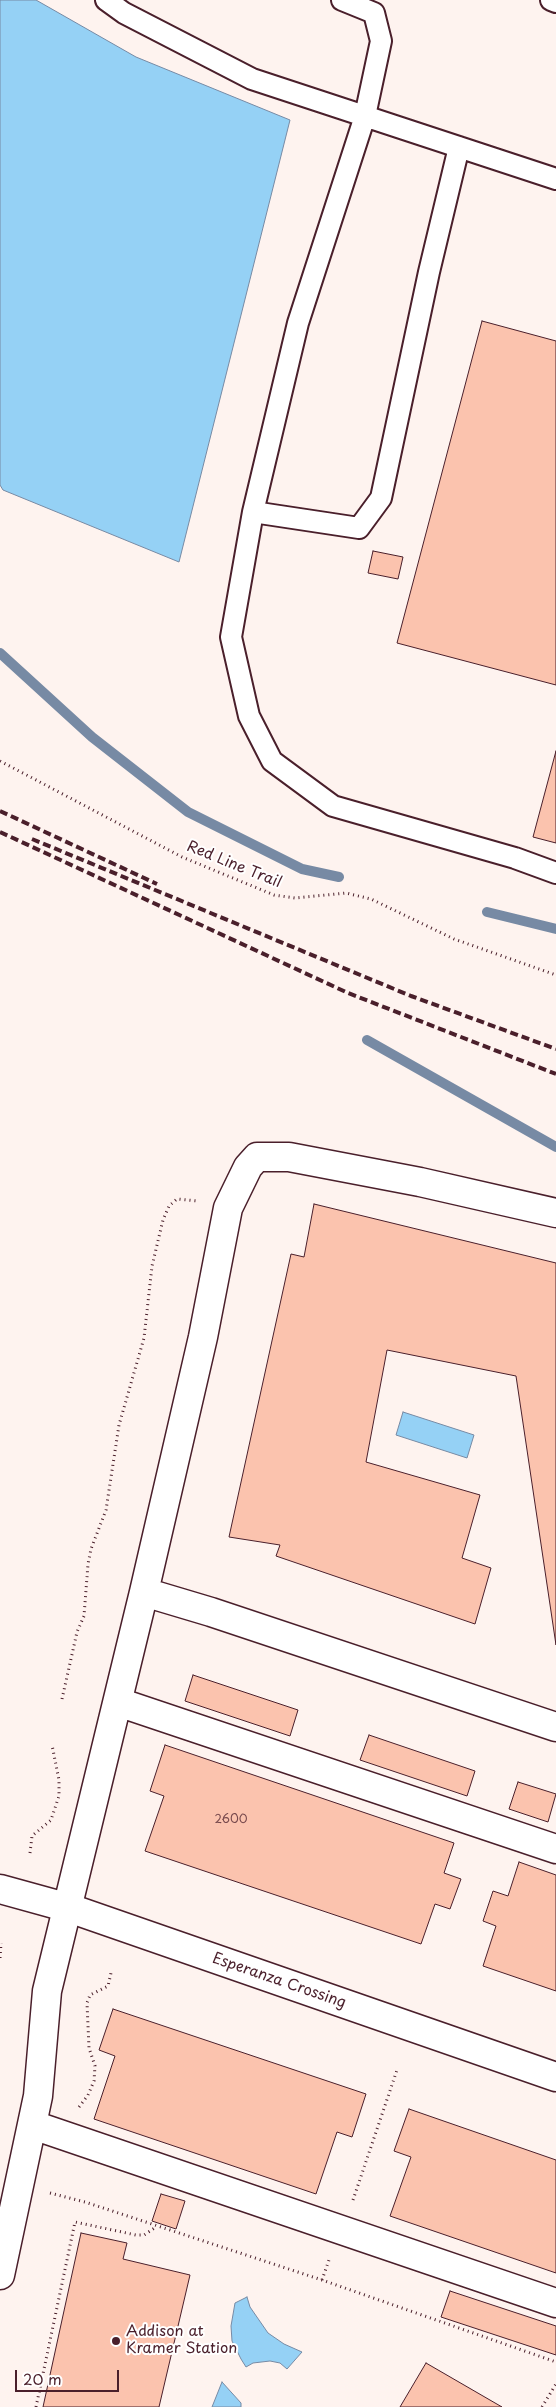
<!DOCTYPE html>
<html>
<head>
<meta charset="utf-8">
<style>
	body { margin:0 }
	#map { position:relative; width:556px; height:2407px; overflow:hidden; background:#fef3ef; font-family:"Playpen Sans",sans-serif }
	canvas { display:block }
	.scale { position:absolute; left:15px; top:2370px; width:104px; height:22px; box-sizing:border-box; border:2px solid #4a1f2b; border-top:0; padding-left:6px; font-size:15px; line-height:18px; white-space:nowrap; color:#4a1f2b; -webkit-text-stroke:4px #fff; paint-order:stroke }
</style>
</head>
<body>
<div id="map">
<canvas width="556" height="2407"></canvas>
<div class="scale">20 m</div>
</div>
<script>
const g = document.querySelector('canvas').getContext('2d');
g.lineJoin = 'round';
function fill(path, color) {
  g.fillStyle = color;
  g.fill(path, 'evenodd');
}
function toPath(rows) {
  const path = new Path2D();
  for (const r of rows) {
    path.moveTo(r[0], r[1]);
    for (let i = 2; i < r.length; i += 2) path.lineTo(r[i], r[i + 1]);
  }
  return path;
}
function strokePath(path, color, width, dash) {
  g.strokeStyle = color;
  g.lineWidth = width;
  g.lineCap = dash ? 'butt' : 'round';
  g.setLineDash(dash || []);
  g.stroke(path);
}
function write(font, color, halo, rows, align = 'center') {
  g.font = font + ' "Playpen Sans",sans-serif';
  g.lineWidth = 4;
  g.setLineDash([]);
  g.textBaseline = 'middle';
  g.strokeStyle = halo;
  g.fillStyle = color;
  for (const [text, x, y, turn = 0] of rows) {
    g.save();
    g.translate(x, y);
    g.rotate((+turn || 0) * Math.PI / 180);
    g.textAlign = isNaN(turn) ? turn : align;
    if (halo) g.strokeText(text, 0, 0);
    g.fillText(text, 0, 0);
    g.restore();
  }
}
const water = toPath([
	[0,0,36,0,136,57,290,120,179,562,3,490,0,485,0,0],
	[403,1412,474,1435,467,1458,396,1435,403,1412],
	[247,2297,250,2307,268,2333,284,2344,302,2352,287,2369,280,2363,270,2361,253,2363,246,2367,241,2359,232,2341,231,2326,235,2303,247,2297],
	[222,2382,241,2403,241,2407,212,2407,222,2382]
]);
const stream = toPath([
	[0,653,92,737,188,812,302,869,339,877],
	[487,912,556,929],
	[367,1040,556,1147]
]);
const building = toPath([
	[482,321,556,341,556,685,397,643,482,321],
	[373,551,403,557,398,579,368,573,373,551],
	[556,751,556,843,533,837,556,751],
	[314,1204,556,1263,556,1645,516,1376,387,1350,366,1462,480,1495,462,1558,491,1568,475,1624,276,1556,280,1545,229,1537,291,1254,304,1257,314,1204],
	[193,1675,298,1710,290,1736,185,1701,193,1675],
	[369,1735,475,1771,467,1796,360,1760,369,1735],
	[165,1745,454,1843,444,1873,461,1879,450,1909,435,1904,421,1944,145,1851,164,1796,150,1791,165,1745],
	[518,1782,556,1794,548,1822,509,1809,518,1782],
	[519,1862,556,1875,556,1991,483,1966,496,1926,483,1921,493,1891,508,1896,519,1862],
	[113,2009,366,2094,352,2137,337,2132,316,2194,94,2119,115,2056,99,2050,113,2009],
	[409,2109,556,2160,556,2273,390,2216,411,2157,394,2151,409,2109],
	[161,2194,185,2201,176,2229,152,2221,161,2194],
	[81,2233,127,2243,123,2259,190,2275,159,2407,43,2407,81,2233],
	[450,2291,556,2326,556,2355,441,2317,450,2291],
	[426,2363,502,2407,400,2407,426,2363]
]);
const path = toPath([
	[0,761,182,857,274,895,295,898,346,893,371,899,454,939,556,975],
	[62,1699,77,1632,84,1616,88,1564,91,1549,106,1510,119,1425,144,1338,152,1266,163,1220,169,1206,177,1199,198,1201],
	[30,1853,32,1836,51,1820,59,1796,59,1780,52,1745],
	[0,1958,1,1943],
	[79,2107,88,2095,94,2081,95,2066,89,2048,87,2003,90,1995,108,1986,111,1973],
	[50,2193,85,2202,322,2280,556,2362],
	[353,2200,397,2070],
	[322,2280,329,2260],
	[36,2407,75,2222,136,2235,144,2235,156,2227],
	[542,2407,556,2384]
]);
const lane = toPath([
	[106,0,124,13,252,79,556,179],
	[342,0,374,13,381,41,365,116,298,323,253,512,231,637,249,716,272,761,333,806,515,858,556,873],
	[551,0,556,2],
	[253,512,359,528,381,498,429,272,459,147]
]);
const street = toPath([
	[144,1592,211,1612,556,1727],
	[118,1702,556,1849],
	[33,2125,556,2303],
	[0,2275,38,2096,47,1991,144,1592,203,1337,228,1208,248,1167,257,1157,289,1157,420,1182,556,1213]
]);
const secondary = toPath([
	[0,1889,69,1908,556,2077]
]);
const rail = toPath([
	[0,811,157,884],
	[0,832,348,993,556,1074],
	[32,839,411,996,556,1049]
]);
const markers = [
	[116,2341,5,"#4a1f2b"]
];
const numberNames = [
	["2600",231,1820]
];
const streetNames = [
	["Red Line Trail",234,865,22],
	["Esperanza Crossing",279,1981,19]
];
const poiNames = [
	["Addison at",126,2332],
	["Kramer Station",126,2349]
];
fill(water, '#95d1f5');
strokePath(water, '#778aa4', 1);
strokePath(stream, '#778aa4', 10);
fill(building, '#fbc3ae');
strokePath(building, '#4a1f2b', 1);
strokePath(lane, '#4a1f2b', 24);
strokePath(street, '#4a1f2b', 31);
strokePath(secondary, '#4a1f2b', 31);
strokePath(path, '#4a1f2b', 3, [1, 4]);
strokePath(lane, '#fff', 20);
strokePath(street, '#fff', 28);
strokePath(secondary, '#fff', 28);
strokePath(rail, '#4a1f2b', 4, [8, 4]);
for (const [x, y, r, color] of markers) {
  const dot = new Path2D();
  dot.arc(x, y, r, 0, 2 * Math.PI);
  g.fillStyle = color;
  g.fill(dot);
  strokePath(dot, '#fff', 2);
}
write('12px', '#76484c', null, numberNames);
write('15px', '#4a1f2b', '#fff', streetNames);
write('15px', '#4a1f2b', '#fff', poiNames, 'left');
</script>
</body>
</html>
